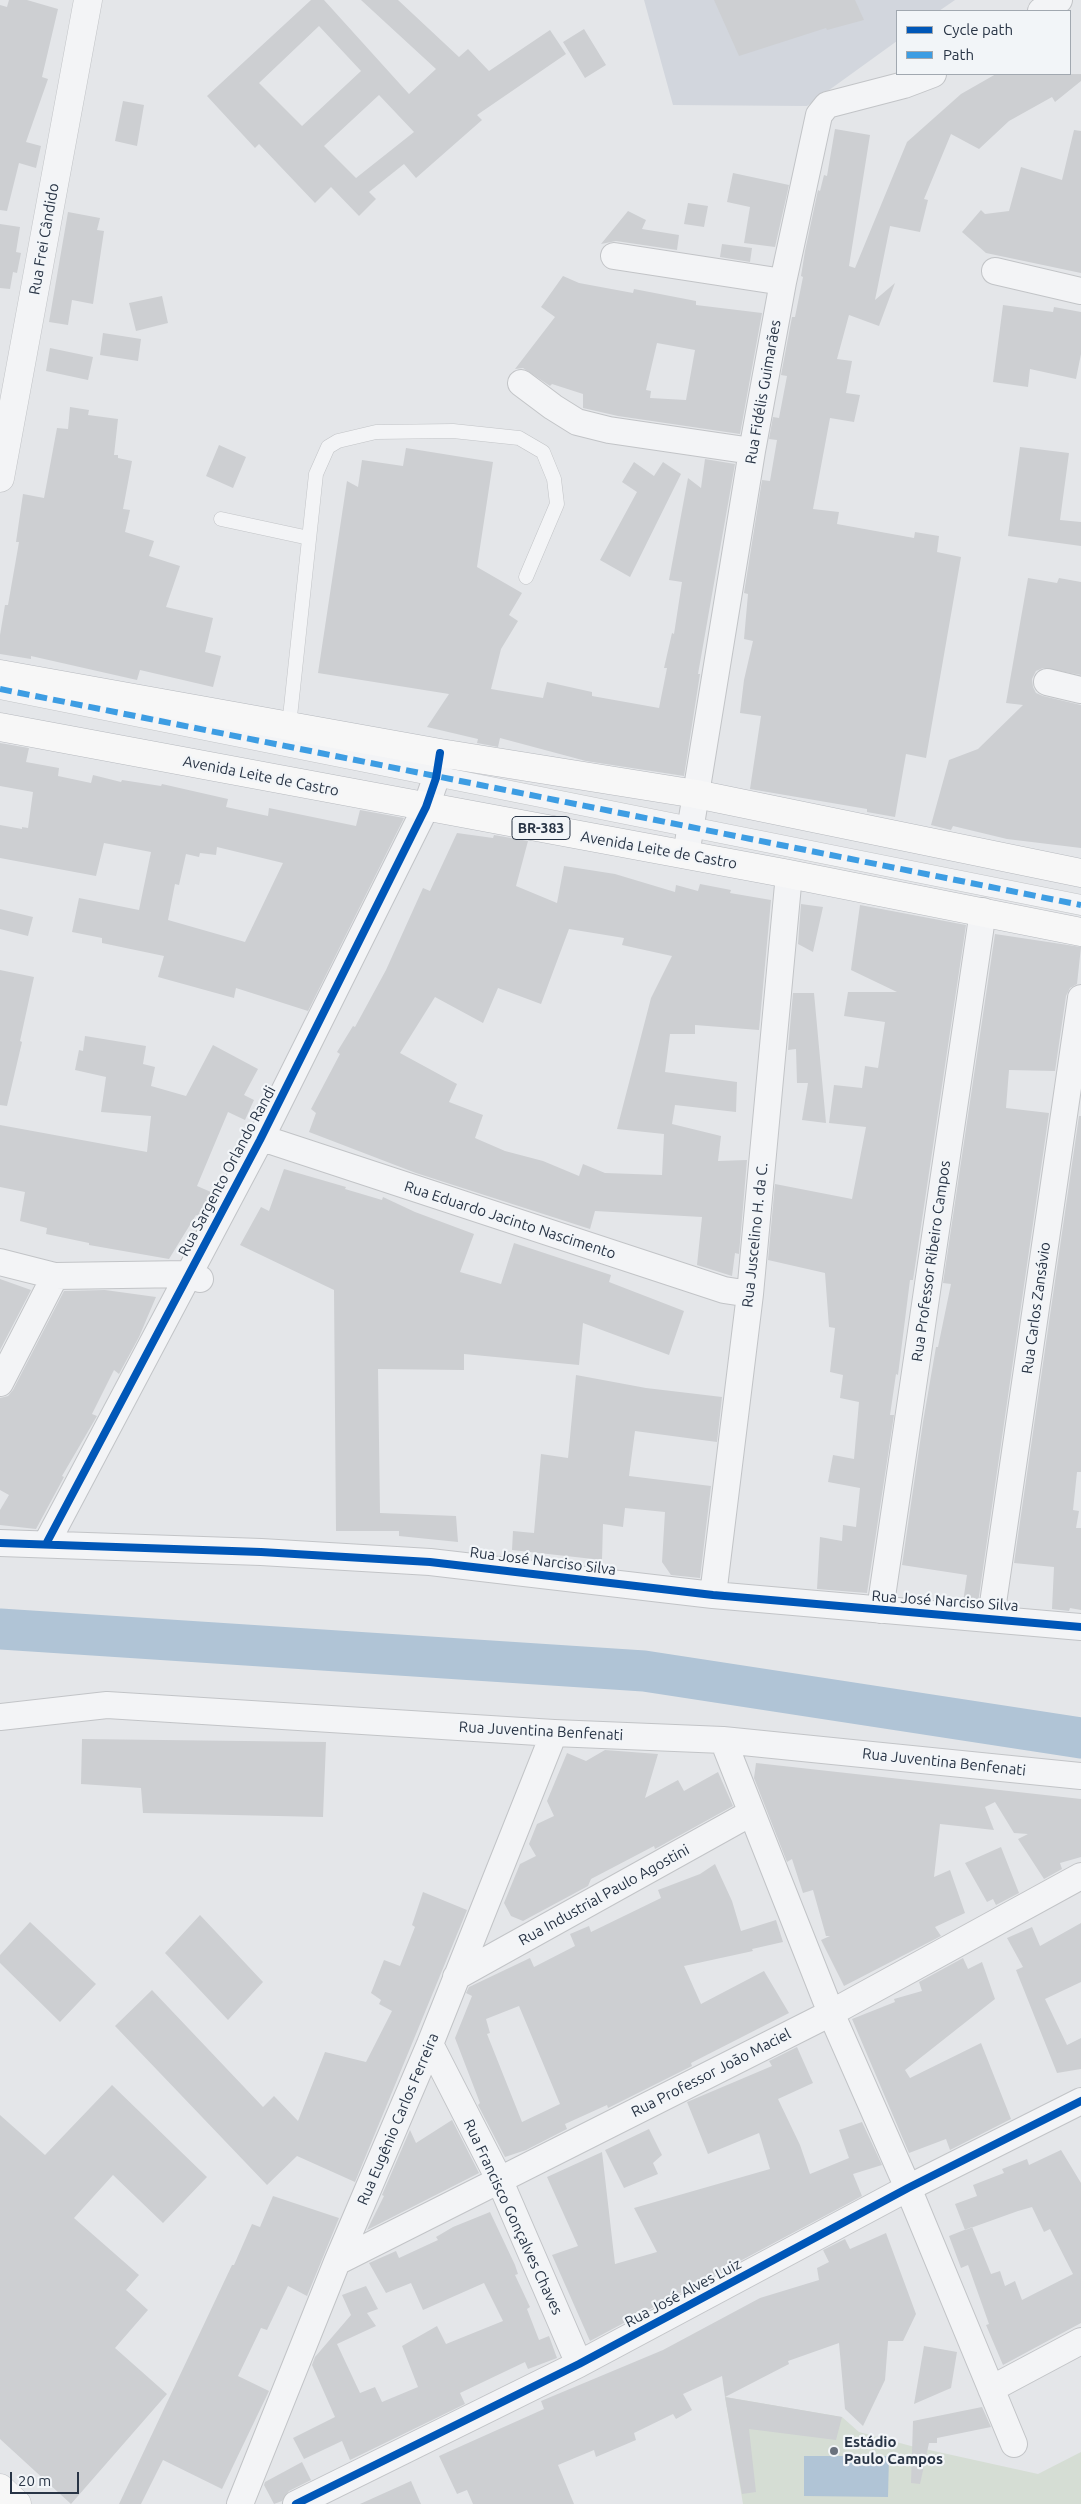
<!DOCTYPE html>
<html>
<head>
<meta charset="utf-8">
<style>
	body { margin:0 }
	#map { position:relative; width:1081px; height:2504px; overflow:hidden; background:#e4e6e9; font-family:Ubuntu,sans-serif }
	canvas { display:block }
	.legend { position:absolute; left:896px; top:10px; width:175px; height:65px; box-sizing:border-box; background:#f2f5f8; border:1px solid #a1a8b0; margin:0; padding:6px 9px; list-style:none; font-size:15px; color:#283445 }
	.legend li { display:flex; align-items:center; gap:10px; height:25px }
	.legend b { width:25px; border:1px solid #a1a8b0 }
	.scale { position:absolute; left:10px; top:2472px; width:69px; height:22px; box-sizing:border-box; border:2px solid #283445; border-top:0; padding-left:6px; font-size:15px; line-height:18px; white-space:nowrap; color:#283445; -webkit-text-stroke:4px #f2f5f8; paint-order:stroke }
</style>
</head>
<body>
<div id="map">
<canvas width="1081" height="2504"></canvas>
<ul class="legend">
<li><b style="height:6px;background:#0057b8"></b>Cycle path</li>
<li><b style="height:6px;background:#3d9de3"></b>Path</li>
</ul>
<div class="scale">20 m</div>
</div>
<script>
const g = document.querySelector('canvas').getContext('2d');
g.lineJoin = 'round';
function fill(path, color) {
  g.fillStyle = color;
  g.fill(path, 'evenodd');
}
function toPath(rows) {
  const path = new Path2D();
  for (const r of rows) {
    path.moveTo(r[0], r[1]);
    for (let i = 2; i < r.length; i += 2) path.lineTo(r[i], r[i + 1]);
  }
  return path;
}
function strokePath(path, color, width, dash) {
  g.strokeStyle = color;
  g.lineWidth = width;
  g.lineCap = dash ? 'butt' : 'round';
  g.setLineDash(dash || []);
  g.stroke(path);
}
function write(font, color, halo, rows, align = 'center') {
  g.font = font + ' Ubuntu,sans-serif';
  g.lineWidth = 4.5;
  g.setLineDash([]);
  g.textBaseline = 'middle';
  g.strokeStyle = halo;
  g.fillStyle = color;
  for (const [text, x, y, turn = 0] of rows) {
    g.save();
    g.translate(x, y);
    g.rotate((+turn || 0) * Math.PI / 180);
    g.textAlign = isNaN(turn) ? turn : align;
    if (halo) g.strokeText(text, 0, 0);
    g.fillText(text, 0, 0);
    g.restore();
  }
}
const built = toPath([
	[644,0,955,0,939,11,897,11,897,41,807,106,673,105]
]);
const green = toPath([
	[725,2397,842,2417,859,2432,911,2446,1038,2474,1081,2452,1081,2504,743,2504]
]);
const water = toPath([
	[804,2456,889,2456,888,2497,804,2496]
]);
const river = toPath([
	[0,1629,644,1671,1081,1738]
]);
const building = toPath([
	[9,0,27,0,58,9,42,77,48,79,26,142,41,146,36,168,19,163,7,211,0,210,0,5,7,7],
	[311,0,324,0,409,94,436,69,361,0,398,0,459,57,468,49,489,71,550,30,566,54,477,115,482,120,416,178,404,164,369,192,376,199,359,216,331,187,315,203,259,144,255,148,207,96],
	[319,26,361,71,302,126,259,83],
	[379,95,414,132,356,178,324,146],
	[714,0,855,0,864,20,827,30,826,28,739,56],
	[584,29,606,65,585,78,563,42],
	[996,74,1081,74,1081,81,1055,102,1052,97,1009,121,979,149,951,134,924,199,928,200,920,232,890,226,875,300,895,283,879,326,849,315,837,359,852,361,846,393,860,395,854,422,830,418,813,509,839,512,837,524,914,538,915,532,939,536,937,552,961,557,926,758,906,754,895,817,867,812,867,809,750,789,761,716,740,713,744,680,753,641,744,639,748,594,744,593,762,480,770,481,777,440,769,439,773,417,779,418,787,376,781,375,792,317,795,317,803,277,801,276,805,251,818,190,820,191,824,175,827,176,835,129,870,135,849,266,855,268,907,142,961,94],
	[123,101,144,105,137,146,115,141],
	[1074,130,1081,131,1081,273,986,253,962,232,981,210,985,214,1009,211,1021,167,1062,180],
	[733,173,789,185,775,247,744,243,750,207,727,202],
	[688,203,708,206,704,227,684,224],
	[628,211,646,220,642,229,679,235,677,250,616,241,601,244],
	[68,212,100,218,97,230,104,231,93,304,72,300,68,325,49,322],
	[0,224,20,227,16,252,21,253,17,273,13,272,10,289,0,288],
	[722,244,752,248,750,262,720,257],
	[563,276,579,283,633,293,634,289,696,301,696,305,762,313,740,434,618,416,583,408,583,394,552,384,550,386,523,368,515,369,555,317,541,307],
	[657,343,695,350,686,400,650,398,651,391,646,390],
	[162,296,168,323,136,331,129,303],
	[1003,305,1053,312,1054,307,1081,312,1081,354,1076,379,1030,369,1028,387,993,382],
	[103,333,141,339,138,361,100,355],
	[50,348,93,357,88,380,46,371],
	[70,407,89,410,88,415,118,419,114,455,118,455,118,458,132,461,123,509,130,510,125,532,154,541,149,556,180,566,166,607,213,618,205,652,221,656,213,687,140,670,137,680,31,656,31,659,0,654,0,635,5,605,8,605,19,542,16,542,23,494,44,498,57,428,68,429],
	[219,445,246,457,233,488,206,476],
	[1020,447,1069,453,1060,520,1081,522,1081,546,1008,536],
	[406,448,493,462,477,567,522,593,509,615,518,621,501,649,491,689,543,698,547,682,592,692,592,696,659,708,667,668,664,668,672,633,674,634,682,582,669,580,688,478,701,488,705,459,735,464,698,674,700,674,684,776,586,761,500,738,498,747,477,743,478,739,427,727,449,694,318,673,347,481,358,487,362,460,403,466],
	[634,462,654,476,663,462,681,474,630,577,600,560,637,492,622,482],
	[1028,578,1057,583,1059,578,1081,582,1081,675,1043,668,1036,671,1032,679,1033,687,1036,693,1043,696,1081,705,1081,848,1007,839,953,826,951,830,931,825,949,760,978,749,1023,705,1006,703],
	[0,743,29,748,26,762,59,768,58,776,91,783,93,775,121,782,122,780,161,786,162,784,228,799,226,807,268,816,269,808,356,826,360,810,404,818,308,1011,236,988,234,998,158,977,164,956,102,943,102,938,72,932,79,898,139,910,151,852,104,843,96,876,0,858,0,825,22,829,22,827,28,828,33,792,0,786],
	[217,847,283,863,245,942,168,920,175,884,179,885,186,854,199,857,200,853,216,855],
	[457,833,493,838,494,835,528,841,516,886,557,903,564,866,615,874,675,892,676,885,698,891,700,884,731,890,730,893,771,900,759,1030,695,1025,695,1034,670,1034,665,1072,737,1082,736,1112,675,1105,672,1124,721,1136,718,1161,747,1160,739,1254,735,1253,732,1276,697,1265,702,1217,595,1211,590,1229,416,1173,309,1132,316,1113,311,1109,340,1054,337,1052,353,1026,355,1027,386,970,423,888,430,891],
	[569,929,624,938,622,945,672,956,651,998,617,1129,664,1134,662,1175,605,1173,583,1164,579,1176,543,1161,505,1151,475,1138,483,1115,449,1102,457,1084,400,1053,435,997,483,1023,498,988,541,1004],
	[801,904,823,907,813,952,798,944],
	[860,905,966,925,913,1280,910,1280,898,1375,896,1374,890,1415,894,1415,867,1593,817,1589,820,1537,842,1541,843,1525,856,1527,860,1488,828,1482,833,1455,854,1459,859,1402,840,1398,843,1375,830,1372,835,1328,829,1327,825,1273,768,1260,775,1184,852,1199,866,1127,829,1123,834,1085,862,1088,865,1066,878,1068,885,1022,844,1016,848,992,897,992,851,970],
	[0,909,33,917,28,936,0,929],
	[995,934,1081,947,1077,984,1070,988,1066,996,1055,1071,1009,1070,1006,1108,1049,1113,978,1603,963,1602,967,1575,902,1565,923,1422,936,1347,938,1347,951,1284,943,1283],
	[0,970,34,977,20,1041,22,1042,7,1106,0,1105],
	[793,993,814,993,826,1123,802,1120,808,1083,797,1083,796,1049,788,1050],
	[85,1036,146,1046,143,1064,155,1067,151,1086,186,1096,213,1045,258,1069,244,1095,254,1100,245,1120,228,1112,197,1186,211,1192,200,1217,196,1215,169,1259,89,1245,89,1243,46,1234,47,1228,20,1221,25,1192,0,1187,0,1125,147,1152,151,1116,101,1112,106,1077,75,1070,79,1050,83,1051],
	[1079,1116,1081,1116,1081,1472,1077,1472,1073,1510,1079,1511,1076,1528,1081,1528,1081,1610,1070,1608,1069,1611,1052,1609,1054,1567,1014,1563],
	[284,1169,346,1187,345,1189,382,1200,383,1197,415,1212,474,1234,460,1272,501,1284,514,1243,611,1275,609,1282,684,1311,669,1355,583,1323,579,1365,464,1354,464,1370,378,1369,380,1513,456,1516,458,1542,399,1536,399,1531,336,1531,334,1290,240,1245,261,1207,269,1211],
	[0,1279,31,1290,0,1350],
	[105,1290,156,1297,139,1337,119,1374,114,1370,92,1414,97,1416,62,1476,64,1477,36,1529,0,1525,0,1510,9,1495,0,1490,0,1398,8,1396,13,1390,64,1291],
	[576,1375,646,1388,722,1397,717,1442,635,1431,629,1476,711,1486,700,1578,671,1575,662,1562,665,1512,625,1508,623,1527,603,1524,602,1560,512,1550,513,1531,534,1533,541,1454,568,1458],
	[82,1739,326,1742,323,1817,143,1813,141,1788,81,1784],
	[605,1750,658,1754,645,1798,678,1780,684,1791,718,1772,733,1806,655,1849,654,1846,591,1879,588,1886,523,1921,511,1916,504,1903,520,1864,536,1856,529,1844,537,1824,554,1816,547,1801,567,1753,586,1761],
	[756,1763,1081,1799,1081,1857,1060,1863,1062,1869,1044,1879,1018,1839,1028,1834,1014,1833,995,1802,985,1807,994,1830,940,1824,934,1877,950,1870,965,1913,935,1927,941,1936,844,1986,821,1940,830,1936,826,1936,813,1890,803,1893,792,1859,787,1862,754,1778],
	[1001,1847,1019,1893,996,1905,993,1899,987,1902,965,1863],
	[715,1864,732,1901,741,1931,776,1920,783,1942,752,1949,753,1951,684,1966,701,2004,764,1971,789,2013,691,2063,692,2066,608,2108,607,2105,565,2124,567,2129,526,2150,505,2157,478,2105,480,2103,455,2038,472,1996,466,1993,469,1987,530,1958,534,1967,575,1946,570,1934,589,1926,591,1932,661,1898,658,1890,700,1874],
	[519,2006,560,2104,522,2122,487,2034,490,2033,486,2019],
	[423,1892,467,1910,355,2182,297,2156,267,2185,115,2026,152,1990,263,2107,274,2096,298,2121,325,2052,366,2062,392,2011,379,2004,381,2000,371,1993,384,1960,400,1966,415,1927,412,1925],
	[200,1915,263,1982,228,2020,165,1953],
	[30,1922,96,1984,60,2022,0,1963,0,1955],
	[1081,1923,1081,1982,1045,1999,1067,2045,1081,2038,1081,2069,1057,2073,1016,1970,1023,1967,1007,1938,1032,1927,1040,1946],
	[963,1958,968,1969,982,1962,995,1999,905,2070,910,2078,981,2043,1011,2119,950,2150,946,2139,909,2153,852,2019,895,2002,894,1999,922,1991,919,1982],
	[797,2047,813,2083,778,2099,800,2145,810,2174,849,2158,839,2130,862,2122,882,2165,853,2174,862,2196,590,2341,552,2255,578,2246,547,2177,602,2152,615,2264,657,2252,634,2208,770,2169,759,2133,708,2154,687,2102,772,2066,769,2061],
	[112,2085,207,2177,163,2223,113,2175,74,2218,139,2275,126,2290,148,2310,115,2348,167,2394,71,2504,0,2439,0,2115,45,2155],
	[452,2120,479,2173,367,2230,384,2196,382,2195,410,2130,416,2143],
	[649,2129,662,2155,653,2163,658,2174,624,2188,605,2150],
	[1061,2150,1081,2183,1081,2323,1003,2365,986,2325,989,2324,968,2265,961,2268,949,2236,972,2227,991,2274,1000,2271,1005,2286,1015,2281,1022,2300,1073,2274,1050,2229,1044,2232,1032,2207,1018,2211,965,2230,955,2204,977,2196,973,2185,1004,2173,1002,2169,1027,2159,1029,2165],
	[273,2196,339,2218,307,2296,288,2286,267,2330,261,2328,238,2376,269,2391,222,2489,163,2460,141,2504,119,2504,232,2265,234,2265,252,2224,260,2227],
	[490,2212,515,2265,518,2274,515,2275,530,2307,527,2309,539,2340,549,2336,557,2358,528,2369,525,2362,460,2393,465,2404,350,2460,342,2441,304,2459,293,2438,335,2417,312,2365,315,2357,351,2315,342,2295,366,2286,378,2309,367,2313,376,2326,337,2344,360,2393,375,2387,382,2402,418,2387,402,2346,437,2326,446,2344,503,2321,484,2283,423,2310,411,2283,386,2293,369,2263,396,2251,399,2258,438,2240,436,2237,453,2227],
	[886,2233,916,2314,903,2341,888,2341,885,2380,863,2426,845,2409,839,2343,788,2361,789,2364,725,2397,722,2376,683,2394,692,2410,676,2419,673,2414,634,2433,636,2440,596,2457,594,2450,558,2465,574,2504,473,2504,467,2490,457,2494,439,2456,544,2409,541,2401,663,2350,760,2298,819,2280,817,2268,829,2262,823,2250,845,2239,850,2249],
	[924,2346,957,2352,951,2388,914,2404],
	[725,2397,842,2417,836,2440,749,2429,756,2492,742,2494],
	[982,2407,991,2427,937,2438,937,2443,929,2443,920,2484,911,2483,913,2421],
	[302,2462,311,2480,289,2491,282,2501,274,2504,264,2485,265,2482],
	[411,2481,421,2504,360,2504]
]);
const service = toPath([
	[221,519,309,538],
	[289,726,316,474,328,447,338,441,376,432,453,431,519,438,543,452,554,479,557,504,526,577]
]);
const pedestrian = toPath([
	[0,689,1081,905]
]);
const minor = toPath([
	[1041,11,1059,0],
	[614,256,783,282],
	[995,271,1081,291],
	[521,383,553,407,577,422,609,430,752,451],
	[1047,682,1081,690],
	[686,855,752,451,783,282,819,115,827,105,904,85,933,74],
	[260,1140,271,1141,724,1290,750,1294],
	[0,1262,55,1276,188,1274,200,1279],
	[0,1383,55,1276],
	[0,1543,261,1552,430,1562,713,1595,1081,1627],
	[46,1544,260,1140,426,807,436,778,440,753],
	[713,1595,750,1294,789,874],
	[880,1610,983,911],
	[991,1617,1081,998],
	[0,1717,107,1705,554,1733,723,1740,1081,1776],
	[723,1740,831,2013,908,2188,1014,2444],
	[456,1977,751,1813],
	[430,2044,499,2179,579,2364],
	[337,2262,831,2013,1081,1876],
	[991,2389,1081,2341],
	[240,2504,337,2262,430,2044,554,1733],
	[296,2504,579,2364,908,2188,1081,2101]
]);
const tertiary = toPath([
	[0,478,88,0]
]);
const primary = toPath([
	[0,2488,17,2504]
]);
const trunk = toPath([
	[0,674,440,753,696,794,1081,873],
	[0,727,789,874,1081,932]
]);
const quiet = toPath([
	[0,689,1081,905]
]);
const cycleway = toPath([
	[0,1543,261,1552,430,1562,713,1595,1081,1627],
	[46,1544,260,1140,426,807,436,778,440,753],
	[296,2504,579,2364,908,2188,1081,2101]
]);
const markers = [
	[834,2451,5,"#6a727e"]
];
const shields = [
	[541,828,58]
];
const shieldNames = [
	["BR-383",541,828]
];
const streetNames = [
	["Rua Frei Cândido",44,239,-80],
	["Rua Fidélis Guimarães",763,392,-80],
	["Avenida Leite de Castro",261,776,11],
	["Avenida Leite de Castro",659,850,10],
	["Rua Sargento Orlando Randi",227,1171,-62],
	["Rua Eduardo Jacinto Nascimento",510,1220,18],
	["Rua Juscelino H. da C.",755,1235,-84],
	["Rua Professor Ribeiro Campos",931,1261,-82],
	["Rua Carlos Zansávio",1036,1308,-82],
	["Rua José Narciso Silva",543,1561,7],
	["Rua José Narciso Silva",945,1601,4],
	["Rua Juventina Benfenati",541,1731,3],
	["Rua Juventina Benfenati",944,1762,6],
	["Rua Industrial Paulo Agostini",604,1895,-29],
	["Rua Professor João Maciel",711,2073,-27],
	["Rua Eugênio Carlos Ferreira",398,2119,-67],
	["Rua Francisco Gonçalves Chaves",513,2217,65],
	["Rua José Alves Luiz",683,2293,-28]
];
const poiNames = [
	["Estádio",844,2442],
	["Paulo Campos",844,2459]
];
fill(built, '#d2d6dd');
fill(green, '#d5ddd4');
fill(water, '#b0c4d6');
strokePath(river, '#b0c4d6', 41);
fill(building, '#cdcfd2');
strokePath(service, '#c2c4c7', 15);
strokePath(pedestrian, '#c2c4c7', 21);
strokePath(minor, '#c2c4c7', 28);
strokePath(tertiary, '#c2c4c7', 29);
strokePath(primary, '#c0c3c7', 29);
strokePath(trunk, '#b6b9be', 29);
strokePath(service, '#f3f4f6', 14);
strokePath(pedestrian, '#f3f4f6', 20);
strokePath(minor, '#f3f4f6', 26);
strokePath(tertiary, '#f3f4f6', 28);
strokePath(primary, '#f7f7f7', 28);
strokePath(trunk, '#f7f7f7', 28);
strokePath(quiet, '#3d9de3', 6, [12, 6]);
strokePath(cycleway, '#0057b8', 8);
for (const [x, y, r, color] of markers) {
  const dot = new Path2D();
  dot.arc(x, y, r, 0, 2 * Math.PI);
  g.fillStyle = color;
  g.fill(dot);
  strokePath(dot, '#f2f5f8', 2);
}
for (const [x, y, w] of shields) {
  const box = new Path2D();
  box.roundRect(x - w / 2, y - 11.5, w, 23, 4);
  g.fillStyle = '#f2f5f8';
  g.fill(box);
  strokePath(box, '#283445', 1);
}
write('bold 14px', '#283445', null, shieldNames);
write('15px', '#283445', '#f2f5f8', streetNames);
write('bold 15px', '#283445', '#f2f5f8', poiNames, 'left');
</script>
</body>
</html>
